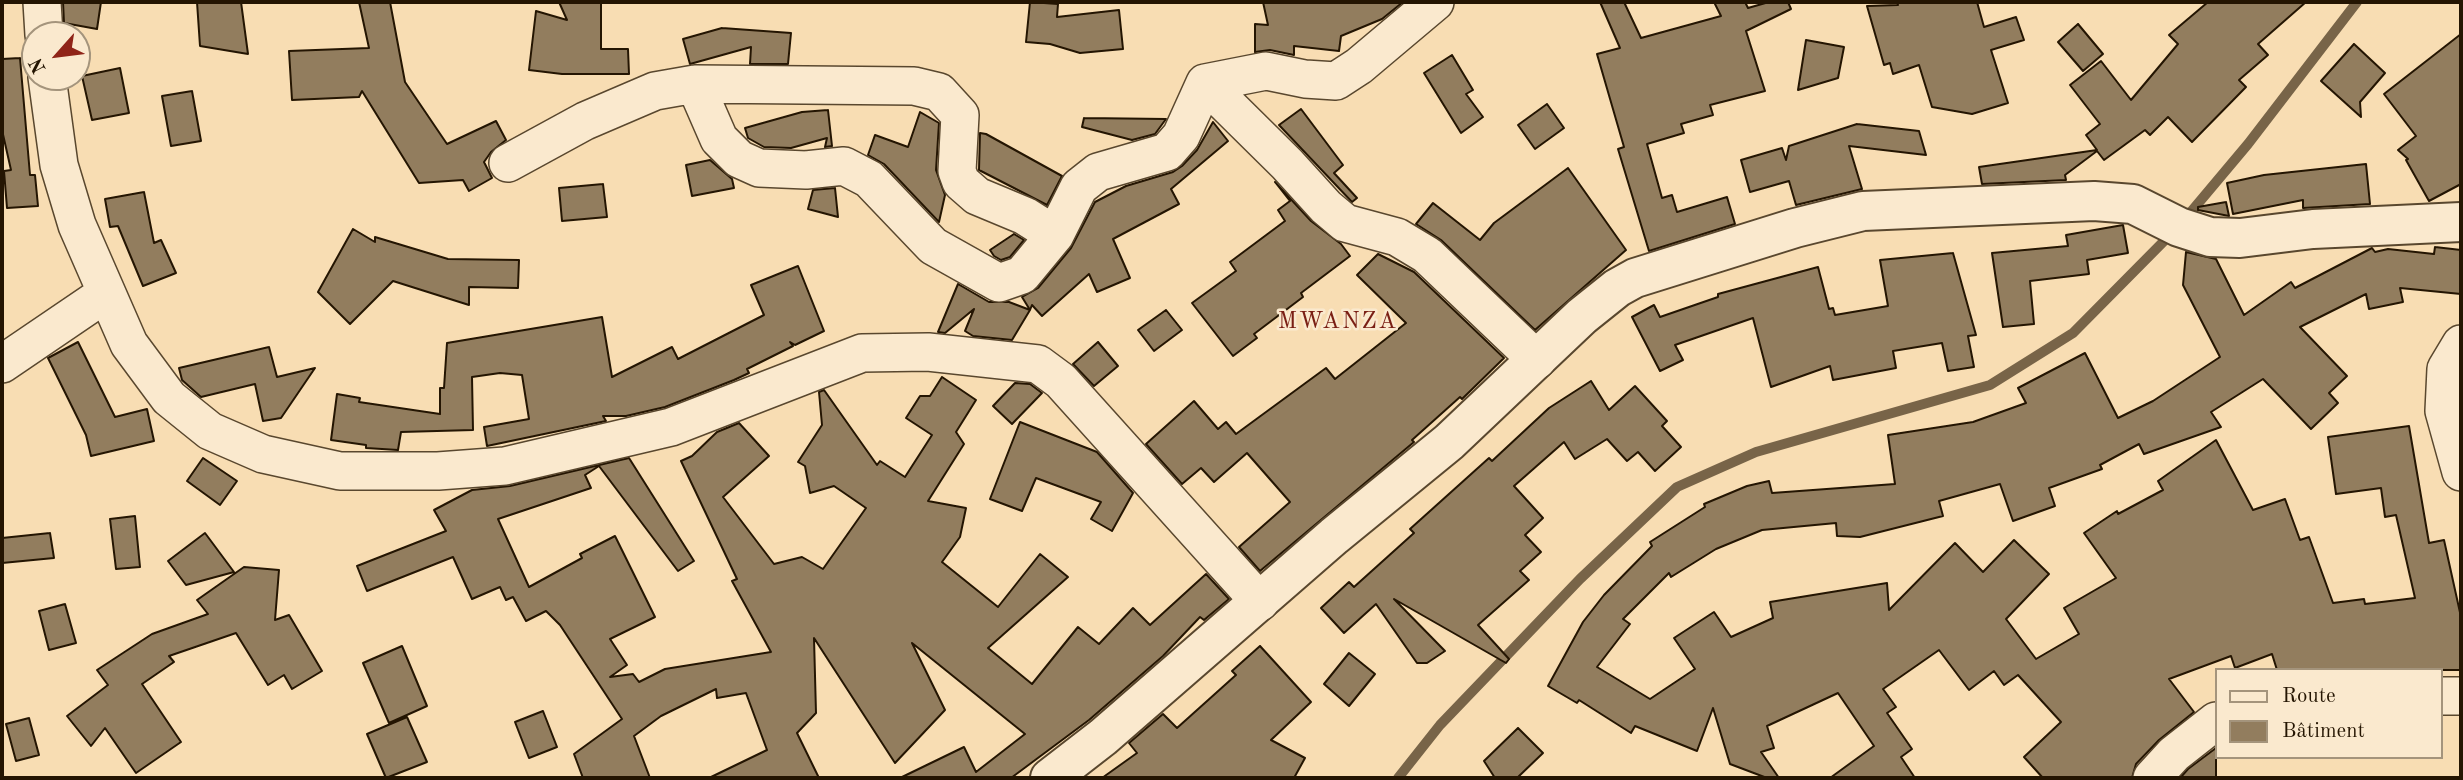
<!DOCTYPE html>
<html>
<head>
<meta charset="utf-8">
<style>
	body { margin:0 }
	#map { position:relative; width:2463px; height:780px; overflow:hidden; background:#f8ddb3; font-family:"Old Standard TT",serif }
	canvas { display:block }
	.frame { position:absolute; inset:0; border:4px solid #241502; pointer-events:none }
	.legend { position:absolute; left:2215px; top:668px; width:228px; height:91px; box-sizing:border-box; background:#fae9ce; border:2px solid #a4947c; margin:0; padding:9px 12px; list-style:none; font-size:21px; color:#241502 }
	.legend li { display:flex; align-items:center; gap:14px; height:35px }
	.legend b { width:35px; border:2px solid #a4947c }
	.north { position:absolute; left:21px; top:21px; width:70px; height:70px; box-sizing:border-box; background:#fae9ce; border:2px solid #a4947c; border-radius:50%; rotate:242deg; font-size:19px; font-weight:700; line-height:28px; text-align:center; color:#241502 }
	.north::after { content:''; display:block; margin:auto; width:24px; height:32px; background:#8f2418; clip-path:polygon(50% 0,100% 100%,50% 72%,0 100%) }
</style>
</head>
<body>
<div id="map">
<canvas width="2463" height="780"></canvas>
<div class="frame"></div>
<ul class="legend">
<li><b style="height:9px;background:#fae9ce"></b>Route</li>
<li><b style="height:19px;background:#927d5e"></b>Bâtiment</li>
</ul>
<div class="north">N</div>
</div>
<script>
const g = document.querySelector('canvas').getContext('2d');
g.lineJoin = 'round';
function toPath(rows) {
  const path = new Path2D();
  for (const r of rows) {
    path.moveTo(r[0], r[1]);
    for (let i = 2; i < r.length; i += 2) path.lineTo(r[i], r[i + 1]);
  }
  return path;
}
function strokePath(path, color, width, dash) {
  g.strokeStyle = color;
  g.lineWidth = width;
  g.lineCap = dash ? 'butt' : 'round';
  g.setLineDash(dash || []);
  g.stroke(path);
}
function fill(path, color) {
  g.fillStyle = color;
  g.fill(path, 'evenodd');
}
function write(font, color, halo, rows, align = 'center') {
  g.font = font + ' "Old Standard TT",serif';
  g.lineWidth = 5;
  g.setLineDash([]);
  g.textBaseline = 'middle';
  g.strokeStyle = halo;
  g.fillStyle = color;
  for (const [text, x, y, turn = 0] of rows) {
    g.save();
    g.translate(x, y);
    g.rotate((+turn || 0) * Math.PI / 180);
    g.textAlign = isNaN(turn) ? turn : align;
    if (halo) g.strokeText(text, 0, 0);
    g.fillText(text, 0, 0);
    g.restore();
  }
}
const stream = toPath([
	[2185,219,2248,144,2357,2],
	[1398,778,1440,725,1580,579,1677,487,1756,452,1990,385,2073,333,2172,233]
]);
const building = toPath([
	[63,2,101,2,97,29,64,23,63,2],
	[197,2,241,2,248,54,200,46,197,2],
	[359,2,390,2,405,82,447,144,496,121,506,140,491,152,484,162,492,178,469,191,463,180,419,183,362,91,359,97,292,100,289,51,369,48,359,2],
	[559,2,601,2,601,49,628,49,629,74,562,74,529,70,536,11,567,20,559,2],
	[1030,2,1058,4,1057,17,1119,10,1123,49,1080,53,1050,44,1026,42,1030,2],
	[1263,2,1403,2,1382,19,1341,36,1339,51,1294,46,1294,55,1270,50,1255,52,1255,24,1268,25,1263,2],
	[1600,2,1624,2,1641,38,1721,16,1714,2,1745,2,1748,8,1769,2,1788,2,1791,9,1746,31,1765,91,1710,105,1713,115,1681,124,1684,133,1647,144,1662,198,1672,195,1677,212,1727,197,1735,224,1649,251,1618,149,1624,147,1597,54,1620,48,1600,2],
	[1897,2,1977,2,1984,27,2016,17,2024,40,1991,50,2008,103,1972,114,1932,107,1919,65,1893,74,1890,63,1884,65,1867,6,1898,5,1897,2],
	[2208,2,2306,2,2258,44,2268,55,2239,80,2246,87,2192,142,2168,117,2150,135,2145,130,2104,160,2097,151,2065,175,2066,180,1982,184,1979,167,2097,150,2086,135,2100,124,2070,85,2101,61,2131,100,2178,44,2169,35,2208,2],
	[2078,24,2103,54,2083,71,2058,42,2078,24],
	[722,28,791,33,788,64,750,64,751,47,690,64,683,39,722,28],
	[2461,34,2461,184,2429,201,2406,160,2408,159,2398,150,2416,136,2384,94,2461,34],
	[1806,40,1844,47,1838,78,1798,90,1806,40],
	[2354,44,2385,73,2360,102,2361,117,2321,81,2354,44],
	[1452,55,1473,90,1466,94,1483,117,1461,133,1424,73,1452,55],
	[20,58,30,175,35,175,38,206,7,208,4,171,11,170,2,130,2,59,20,58],
	[120,68,129,113,92,120,82,76,120,68],
	[192,91,201,141,171,146,162,96,192,91],
	[1547,104,1564,128,1535,149,1518,125,1547,104],
	[1301,109,1343,165,1334,173,1357,198,1352,202,1279,125,1301,109],
	[828,110,832,146,825,147,827,138,791,148,764,147,748,138,745,128,802,112,828,110],
	[920,112,939,123,936,170,945,195,939,222,884,164,868,155,875,135,908,147,920,112],
	[1084,118,1166,119,1155,134,1132,140,1082,127,1084,118],
	[1213,122,1228,141,1171,189,1179,204,1113,239,1130,278,1097,292,1089,274,1042,316,1032,305,1030,310,1022,297,1038,288,1071,248,1095,202,1126,186,1173,172,1182,166,1197,150,1213,122],
	[1857,124,1919,131,1926,155,1849,146,1862,189,1796,205,1789,181,1750,192,1741,160,1782,148,1786,160,1789,146,1857,124],
	[980,133,986,134,1062,176,1047,205,979,170,980,133],
	[710,160,732,179,734,188,692,196,686,165,710,160],
	[2366,164,2370,204,2303,208,2303,200,2233,214,2227,183,2264,175,2366,164],
	[1568,168,1626,250,1535,330,1441,240,1416,224,1433,203,1480,240,1494,223,1568,168],
	[1275,182,1311,221,1341,244,1350,256,1301,293,1303,297,1254,334,1257,338,1233,356,1192,303,1236,271,1230,262,1285,221,1278,210,1290,201,1275,182],
	[603,184,607,217,562,221,559,188,603,184],
	[835,188,838,217,808,209,813,190,835,188],
	[144,192,154,243,161,240,176,273,143,286,118,226,110,227,105,199,144,192],
	[2226,202,2229,216,2198,210,2198,207,2226,202],
	[2123,225,2128,253,2087,260,2089,274,2030,281,2034,324,2003,327,1992,253,2068,246,2066,235,2123,225],
	[353,229,375,242,375,237,448,259,519,260,518,288,469,287,469,305,393,281,350,324,318,292,353,229],
	[1014,234,1024,240,1010,257,1001,260,994,256,990,250,1014,234],
	[2435,247,2461,250,2461,294,2400,288,2403,302,2369,309,2366,294,2300,327,2347,376,2329,393,2338,403,2311,429,2263,379,2211,412,2221,427,2144,454,2139,444,2100,465,2102,469,2049,488,2055,506,2013,521,2000,484,1939,501,1943,516,1860,537,1837,536,1836,523,1762,530,1716,549,1671,577,1669,573,1623,619,1630,624,1597,667,1650,699,1695,669,1674,638,1714,612,1731,637,1773,618,1770,602,1887,583,1889,610,1955,543,1983,572,2014,540,2049,574,2006,619,2036,659,2079,634,2064,608,2116,578,2084,533,2117,511,2118,514,2163,490,2158,481,2216,440,2253,510,2285,499,2300,540,2309,537,2333,603,2364,599,2365,604,2415,598,2396,515,2385,517,2381,488,2336,494,2328,437,2409,426,2429,543,2444,540,2461,617,2461,670,2277,670,2272,654,2235,668,2231,656,2169,679,2194,712,2159,740,2136,764,2132,778,2043,778,2024,757,2061,722,2018,675,2004,685,1994,671,1969,690,1939,650,1883,689,1896,707,1887,713,1912,749,1901,757,1915,778,1830,778,1874,746,1838,693,1767,726,1774,748,1761,752,1779,778,1767,778,1730,764,1713,708,1697,751,1635,726,1631,733,1579,700,1577,703,1548,686,1583,622,1604,595,1652,546,1650,542,1705,507,1704,504,1747,486,1769,481,1772,493,1895,484,1888,435,1973,422,2026,403,2018,388,2085,353,2118,418,2153,401,2220,357,2183,285,2186,252,2216,259,2244,315,2291,282,2295,288,2372,248,2375,252,2388,249,2434,254,2435,247],
	[1953,253,1976,335,1968,336,1974,367,1948,371,1942,343,1893,351,1896,368,1833,380,1830,366,1771,387,1753,318,1675,345,1683,360,1660,371,1632,317,1654,305,1660,317,1718,297,1718,294,1818,267,1829,309,1833,308,1835,315,1888,306,1880,260,1953,253],
	[1378,254,1414,272,1504,358,1462,399,1460,397,1412,440,1414,442,1260,571,1239,547,1290,502,1247,453,1214,482,1201,468,1182,484,1146,444,1194,401,1218,429,1226,422,1236,434,1326,368,1335,379,1406,323,1357,275,1378,254],
	[798,266,824,331,795,345,790,342,793,346,747,369,749,373,734,380,665,407,626,416,603,416,606,421,487,446,484,427,529,419,522,375,500,373,472,377,473,430,401,432,398,450,366,448,366,445,331,440,337,394,360,398,359,402,440,414,440,388,444,388,447,343,602,317,612,377,672,347,678,359,764,315,751,285,798,266],
	[958,284,989,302,1009,302,1030,310,1012,340,973,336,965,331,974,309,945,333,938,332,958,284],
	[1166,310,1182,330,1154,351,1138,330,1166,310],
	[78,342,115,417,147,409,154,441,91,456,86,435,48,358,78,342],
	[1098,342,1118,366,1094,386,1073,364,1098,342],
	[269,347,277,377,315,368,281,418,263,421,255,384,201,397,182,380,179,368,269,347],
	[942,377,976,400,956,432,964,444,928,501,966,508,960,537,942,562,998,607,1040,554,1068,577,988,648,1032,684,1078,627,1099,644,1133,608,1150,625,1206,574,1229,599,1204,620,1200,617,1163,656,1089,720,1011,778,900,778,964,747,976,772,1025,734,912,643,945,710,895,763,814,638,816,713,797,733,819,778,709,778,767,750,746,693,717,698,716,689,661,716,634,736,650,778,583,778,574,754,622,719,560,625,546,611,526,621,513,597,506,600,500,587,472,599,453,557,367,591,357,566,446,531,434,510,472,490,510,486,629,458,694,561,678,571,599,466,585,475,591,488,498,519,529,587,582,558,580,554,615,536,655,617,610,639,627,665,610,677,633,674,639,682,665,669,771,652,732,581,737,579,681,461,692,456,717,432,739,423,769,456,723,497,774,564,802,557,823,569,866,508,834,486,810,493,805,466,798,462,822,425,819,392,824,390,877,465,880,461,905,477,932,435,906,418,920,396,930,396,942,377],
	[1591,381,1609,410,1635,386,1667,421,1662,426,1681,447,1655,471,1638,452,1627,461,1607,439,1575,459,1564,442,1514,486,1543,518,1525,535,1541,552,1520,571,1529,580,1478,625,1509,659,1506,663,1394,599,1445,651,1427,663,1417,663,1376,604,1344,633,1321,608,1349,582,1354,587,1414,533,1410,529,1489,458,1492,461,1549,408,1591,381],
	[1015,383,1030,384,1042,393,1012,424,993,406,1015,383],
	[1020,422,1097,452,1133,493,1112,531,1091,519,1101,502,1036,478,1022,511,990,499,1020,422],
	[203,458,237,481,220,505,187,481,203,458],
	[135,516,140,567,116,569,110,519,135,516],
	[50,533,54,558,2,563,2,538,50,533],
	[205,533,234,572,186,585,168,561,205,533],
	[244,567,279,570,275,620,289,615,322,671,292,689,284,675,268,685,236,633,169,656,174,662,142,684,181,742,136,773,105,728,91,746,67,716,108,685,97,670,152,634,208,614,197,600,244,567],
	[65,604,76,643,49,650,39,611,65,604],
	[402,646,427,706,389,723,363,663,402,646],
	[1260,646,1311,702,1271,740,1305,758,1294,778,1102,778,1137,753,1129,743,1163,714,1177,728,1236,675,1232,671,1260,646],
	[1349,653,1375,674,1349,706,1324,684,1349,653],
	[543,711,557,747,529,758,515,722,543,711],
	[407,717,427,762,386,778,367,734,407,717],
	[29,718,39,755,16,761,6,724,29,718],
	[1518,728,1543,753,1517,778,1495,778,1484,761,1518,728],
	[2216,748,2216,778,2180,778,2188,769,2216,748]
]);
const minor = toPath([
	[42,2,44,35],
	[47,77,59,165,77,225,129,344,169,398,210,431,263,454,340,471,438,471,505,466,671,427,862,353,928,352,1038,364,1061,381,1260,602],
	[1205,83,1287,164,1326,207,1345,223,1397,237,1427,255,1537,360],
	[695,84,719,139,739,159,759,168,806,170,844,166,869,179,933,246,999,283,1022,275,1055,235,1079,187,1098,172,1167,152,1181,136,1205,83,1266,71,1305,79,1336,81,1359,66,1435,2],
	[508,163,585,121,655,91,695,84,914,86,939,92,960,115,957,171,961,182,977,196,1025,216,1055,235],
	[2461,344,2446,369,2444,411,2461,472],
	[2,364,105,294],
	[2440,696,2461,696],
	[2152,778,2174,754,2216,721]
]);
const tertiary = toPath([
	[1050,778,1103,737,1334,536,1449,442,1582,316,1617,288,1635,278,1795,228,1863,211,2094,201,2133,204,2179,227,2210,237,2240,238,2313,229,2461,222]
]);
const neighbourhoodNames = [
	["MWANZA",1338,322]
];
strokePath(stream, '#786448', 10);
fill(building, '#927d5e');
strokePath(building, '#241502', 2);
strokePath(minor, '#59472e', 40);
strokePath(tertiary, '#59472e', 42);
strokePath(minor, '#fae9ce', 37);
strokePath(tertiary, '#fae9ce', 38);
g.letterSpacing = '2px';
write('23px', '#7a1f14', '#fae9ce', neighbourhoodNames);
g.letterSpacing = '0px';
</script>
</body>
</html>
